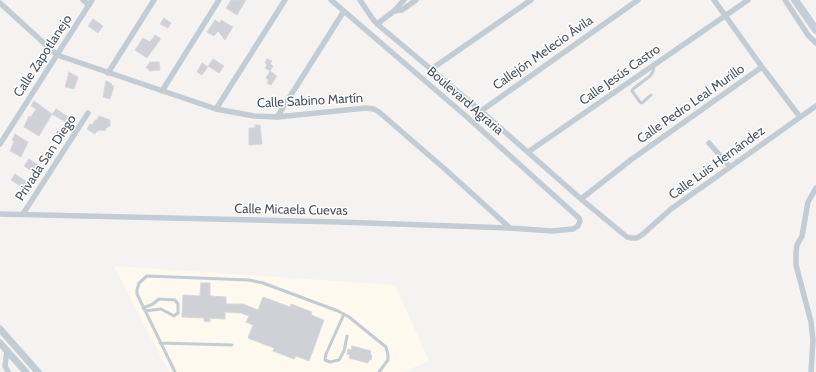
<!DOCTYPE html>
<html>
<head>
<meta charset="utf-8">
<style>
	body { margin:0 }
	canvas { display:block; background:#f4f3f2 }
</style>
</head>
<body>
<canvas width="816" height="372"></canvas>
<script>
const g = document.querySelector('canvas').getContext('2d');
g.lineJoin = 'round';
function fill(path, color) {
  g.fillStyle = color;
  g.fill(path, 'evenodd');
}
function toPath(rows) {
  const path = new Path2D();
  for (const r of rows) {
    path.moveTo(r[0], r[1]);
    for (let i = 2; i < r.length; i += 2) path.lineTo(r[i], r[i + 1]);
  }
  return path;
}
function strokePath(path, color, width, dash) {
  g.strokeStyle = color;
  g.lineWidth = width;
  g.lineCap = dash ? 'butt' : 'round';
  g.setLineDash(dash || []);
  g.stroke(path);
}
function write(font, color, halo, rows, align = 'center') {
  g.font = font + ' Cabin,sans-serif';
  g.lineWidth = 3;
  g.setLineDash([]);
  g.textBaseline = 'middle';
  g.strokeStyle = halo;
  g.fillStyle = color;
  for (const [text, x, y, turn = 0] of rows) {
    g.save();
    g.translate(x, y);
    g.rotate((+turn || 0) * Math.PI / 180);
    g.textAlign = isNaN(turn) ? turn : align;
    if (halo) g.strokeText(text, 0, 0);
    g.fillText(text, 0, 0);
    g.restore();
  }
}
const commercial = toPath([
	[114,266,395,285,429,361,403,372,169,372]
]);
const building = toPath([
	[231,0,246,0,237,15,226,8,231,0],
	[164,18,171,23,168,28,160,24,164,18],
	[93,19,103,26,98,33,88,26,93,19],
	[215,20,220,23,221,20,233,27,225,40,218,31,214,36,207,32,215,20],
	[155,35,160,38,160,40,147,58,135,50,143,38,150,42,155,35],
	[213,59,224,66,219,73,208,66,213,59],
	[267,59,272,61,270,64,273,66,270,71,265,68,267,65,265,63,267,59],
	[150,62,159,62,160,70,149,71,149,69,146,68,150,62],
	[202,63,208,67,202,75,197,72,202,63],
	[270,71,277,76,271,85,267,83,269,80,266,78,270,71],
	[69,72,78,77,74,89,65,87,69,72],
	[106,81,111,83,112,86,114,86,110,99,103,97,106,81],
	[34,101,52,114,39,136,24,127,29,116,31,117,36,109,31,106,34,101],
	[56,109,70,118,67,123,52,114,56,109],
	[99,116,110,120,110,126,106,128,105,131,101,130,97,131,95,134,87,129,90,124,92,125,95,120,97,120,99,116],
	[255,125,260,125,262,144,249,145,249,128,255,128,255,125],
	[15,134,28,142,21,157,10,151,14,141,12,140,15,134],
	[29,159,40,166,35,173,24,166,29,159],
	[15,174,27,182,23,188,11,180,15,174],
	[201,283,210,283,210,295,211,296,226,297,226,304,243,304,258,310,263,297,290,307,291,304,312,312,311,315,324,320,309,361,296,356,294,359,281,354,273,351,274,348,248,338,253,325,246,322,249,316,241,313,225,312,225,319,210,318,210,322,204,321,204,318,182,317,183,295,200,296,201,283],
	[352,346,371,351,370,355,372,355,371,360,369,360,368,363,349,358,350,355,347,354,348,349,351,350,352,346]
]);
const service = toPath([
	[651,95,642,103,640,102,632,91,633,89,650,76,653,72,654,65],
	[143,308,153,304,159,299,175,300,178,304,178,313,174,316,161,309,145,311],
	[344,314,326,354,325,360,330,362,339,360,344,351,347,336],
	[160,343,232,345],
	[175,372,137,294,137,290,139,283,147,276,249,280,263,283,338,311,349,317,386,347,388,355,388,360,379,372]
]);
const minor = toPath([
	[83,0,89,5],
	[360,0,372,18,377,24,481,111,581,199,627,237,632,238,637,238,643,234,671,209,816,106],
	[714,0,762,67,800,117],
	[785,0,808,35,816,43],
	[0,3,57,55,216,109,254,116,277,117,366,108,374,109,379,112,446,170,510,228],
	[394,11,402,10,416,0],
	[377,24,394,11,404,0],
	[430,70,531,0],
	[108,73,154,0],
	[162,91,219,0],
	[216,109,285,0],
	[481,111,638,0],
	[277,117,344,11],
	[709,143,730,167],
	[0,144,92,0],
	[528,152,748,0],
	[581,199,632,159,762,67],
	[0,214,339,222,510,228,552,231,573,229,578,226,580,221,579,218,467,117,331,0],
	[23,214,88,113],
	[7,350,5,366,8,372],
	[811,372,813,340,811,322,796,265,796,253,797,245,802,236,808,202,816,188]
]);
const tertiary = toPath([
	[0,329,38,372],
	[0,343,26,372]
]);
const secondary = toPath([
	[795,0,816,30]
]);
const streetNames = [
	["Callejón Melecio Ávila",543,53,-35],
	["Calle Zapotlanejo",43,56,-57],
	["Calle Jesús Castro",620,75,-35],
	["Calle Sabino Martín",310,101,-3],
	["Boulevard Agraria",465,101,41],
	["Calle Pedro Leal Murillo",691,104,-35],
	["Privada San Diego",46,158,-57],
	["Calle Luis Hernández",717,163,-36],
	["Calle Micaela Cuevas",291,210,1]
];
fill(commercial, '#fdf9ee');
fill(building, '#cfd1d6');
strokePath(building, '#d7d8dd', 1);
strokePath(service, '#c4ccd3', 3);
strokePath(minor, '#c4ccd3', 5.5);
strokePath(tertiary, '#c4ccd3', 7);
strokePath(secondary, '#c6ceda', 8);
write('13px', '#4a5460', '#fff', streetNames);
</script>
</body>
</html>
